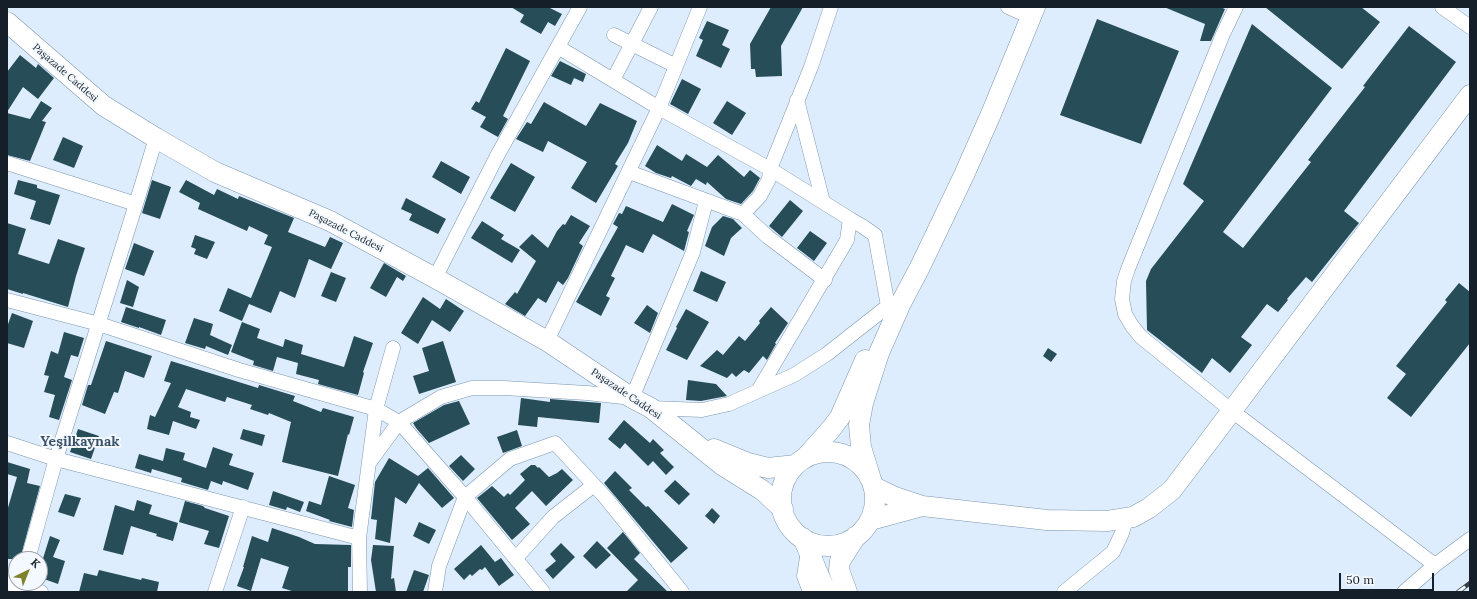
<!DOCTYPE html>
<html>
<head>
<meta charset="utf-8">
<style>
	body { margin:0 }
	#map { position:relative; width:1477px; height:599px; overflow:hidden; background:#ddedfe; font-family:Lora,serif }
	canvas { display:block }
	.frame { position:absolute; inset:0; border:8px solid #151f29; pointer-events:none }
	.north { position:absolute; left:8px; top:551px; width:40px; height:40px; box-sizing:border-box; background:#f3f9ff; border:1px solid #9aa2a9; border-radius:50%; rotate:43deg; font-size:11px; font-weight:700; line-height:16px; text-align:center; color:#151f29 }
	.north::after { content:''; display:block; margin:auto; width:14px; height:18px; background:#7f822c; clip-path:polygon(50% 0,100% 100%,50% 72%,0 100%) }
	.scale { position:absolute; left:1339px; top:573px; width:95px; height:18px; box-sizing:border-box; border:2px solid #151f29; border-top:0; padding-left:5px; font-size:12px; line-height:14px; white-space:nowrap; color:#151f29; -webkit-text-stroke:3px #f3f9ff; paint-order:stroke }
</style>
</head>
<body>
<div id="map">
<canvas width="1477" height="599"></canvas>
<div class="frame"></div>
<div class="north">K</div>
<div class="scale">50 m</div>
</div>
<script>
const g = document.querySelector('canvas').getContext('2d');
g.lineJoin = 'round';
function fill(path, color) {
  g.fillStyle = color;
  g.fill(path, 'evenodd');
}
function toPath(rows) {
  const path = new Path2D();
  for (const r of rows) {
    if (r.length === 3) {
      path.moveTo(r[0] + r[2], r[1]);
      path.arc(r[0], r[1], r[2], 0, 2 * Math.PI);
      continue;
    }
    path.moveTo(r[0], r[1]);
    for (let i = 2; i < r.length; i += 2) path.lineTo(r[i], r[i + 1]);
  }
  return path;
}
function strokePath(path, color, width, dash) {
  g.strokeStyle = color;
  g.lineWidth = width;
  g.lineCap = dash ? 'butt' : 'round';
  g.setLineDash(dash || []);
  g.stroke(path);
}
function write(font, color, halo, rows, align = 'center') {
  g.font = font + ' Lora,serif';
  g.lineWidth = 4;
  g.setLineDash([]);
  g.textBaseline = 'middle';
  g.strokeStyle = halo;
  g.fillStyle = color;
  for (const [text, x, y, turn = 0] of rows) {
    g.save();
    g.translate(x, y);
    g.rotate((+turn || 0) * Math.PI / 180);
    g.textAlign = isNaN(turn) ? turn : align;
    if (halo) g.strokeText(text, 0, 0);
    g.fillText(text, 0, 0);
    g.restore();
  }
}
const building = toPath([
	[511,7,548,7,562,14,555,26,548,22,541,34,520,22,524,15],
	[771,7,803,7,781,46,782,76,756,77,755,69,751,69,750,44],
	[1164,7,1220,7,1225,9,1211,41,1200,41,1205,24],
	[1265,7,1361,7,1380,22,1342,69],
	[1097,19,1179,51,1141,144,1060,115],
	[707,21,729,30,722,45,730,49,721,68,696,56,703,40,699,38],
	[1252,24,1332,88,1223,232,1243,248,1311,162,1308,160,1365,87,1363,86,1409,26,1456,62,1344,211,1359,223,1312,282,1306,277,1287,299,1288,300,1278,312,1267,304,1241,337,1252,345,1230,373,1212,358,1202,373,1147,330,1146,281,1151,269,1204,201,1183,184],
	[506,48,530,61,503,116,508,119,498,137,480,127,486,117,471,109,476,101,479,103],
	[20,55,36,68,38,64,54,78,38,99,23,87,7,112,7,72],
	[560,61,586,74,583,82,574,78,571,85,551,76],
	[682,79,701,89,688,114,670,104],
	[41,101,52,108,42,121,46,122,30,161,7,155,7,113,30,119],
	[727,101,746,113,732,135,713,123],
	[544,102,586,126,600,103,637,121,628,143,615,164,618,166,596,203,571,188,587,162,548,141,543,152,516,139,527,122,531,124],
	[63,137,83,146,74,168,53,160],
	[657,145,682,161,686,154,707,167,718,155,744,177,750,170,760,178,753,191,741,204,726,199,707,182,706,185,696,179,691,186,672,176,671,178,656,173,645,166],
	[441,161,470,177,461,194,432,177],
	[511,163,535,177,515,212,490,198],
	[18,180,37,185,37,188,60,195,50,225,30,219,36,201,14,194],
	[152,180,171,187,160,219,142,213],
	[186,180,214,195,217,189,238,199,239,196,294,218,288,232,325,247,330,237,343,243,331,269,309,259,295,298,280,291,271,313,249,304,242,321,219,311,228,288,251,298,272,247,264,244,268,235,249,226,247,231,198,209,200,203,179,192],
	[406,198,446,219,438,234,409,220,412,214,401,209],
	[790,200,803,211,782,237,769,226],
	[672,204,694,215,687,231,689,232,684,251,653,234,643,253,626,245,611,276,615,278,606,296,610,298,601,316,576,302,618,227,613,224,619,213,622,214,626,206,663,222],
	[571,215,590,226,579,243,583,246,568,278,563,285,558,281,546,303,538,298,525,316,505,304,515,292,517,294,536,261,519,247,532,234,548,248,557,231,563,224,565,225],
	[723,216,733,219,742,228,731,238,724,256,705,246,712,227],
	[482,221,504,235,501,239,520,250,512,263,471,238],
	[7,223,26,229,18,254,49,264,58,239,85,248,76,276,68,307,23,293,23,294,7,289],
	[810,231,827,243,814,261,797,248],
	[195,235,215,242,207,259,194,254,196,249,191,247],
	[134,243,154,251,144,276,125,269],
	[384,263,406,276,403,281,397,277,386,297,370,288],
	[701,271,726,282,717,302,693,291],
	[331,272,346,278,336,302,321,296],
	[127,280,139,287,133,307,120,303],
	[1459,283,1470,292,1470,343,1411,417,1387,398,1406,374,1396,366,1447,302,1445,300],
	[423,297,440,309,446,299,464,311,450,332,432,320,418,344,401,333],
	[647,305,658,313,650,333,634,323],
	[126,307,166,320,161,335,139,327,139,328,121,322],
	[771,307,788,323,775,343,776,344,767,360,763,356,749,373,744,370,736,377,732,373,727,378,700,366,717,350,723,355,739,336,745,341,760,323,759,321],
	[686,309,709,322,687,360,666,350,677,328,676,327],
	[12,313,33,321,24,348,7,343,7,327],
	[194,318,213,324,210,335,232,345,228,355,206,346,205,349,185,343],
	[242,322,260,329,257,338,283,347,285,339,303,345,301,354,344,367,354,336,373,343,363,372,364,373,358,395,318,384,319,380,296,374,298,363,277,357,273,371,253,365,254,361,231,352],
	[64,332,84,338,78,357,71,355,64,377,72,380,59,420,49,417,55,395,44,392,49,376,44,375,51,351,58,354],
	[106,341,152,356,144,378,125,371,118,393,114,392,105,414,82,405,88,385,91,385],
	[443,341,456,382,419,394,413,376,429,371,422,348],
	[1048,348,1057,354,1051,362,1043,356],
	[171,361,258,388,259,385,295,396,293,401,321,412,323,408,354,417,349,435,348,434,338,476,282,462,291,422,269,413,268,415,250,409,252,405,227,397,225,402,186,389,178,407,191,412,190,417,200,420,196,429,173,421,169,435,147,429,150,415,155,417,171,383,164,381],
	[688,380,716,384,727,396,701,401,686,400],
	[521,398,550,402,550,399,601,403,599,423,538,417,537,427,518,425],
	[459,401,470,424,429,443,416,428,413,423,444,405],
	[624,420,650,443,653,439,664,450,660,453,674,467,666,475,653,461,648,466,625,443,620,449,608,439],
	[78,429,99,436,91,459,70,452],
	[243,429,265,435,262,446,240,439],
	[517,430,522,446,503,453,497,437],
	[213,447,233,454,229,465,254,473,248,490,223,481,222,485,211,481,208,490,181,482,182,478,152,469,151,473,135,468,139,454,163,461,166,448,185,453,183,460,206,468],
	[461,455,475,469,463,481,449,466],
	[389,458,418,476,428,468,454,498,442,508,419,483,406,504,395,497,390,543,375,539,377,520,371,519,375,482],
	[7,462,30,469,27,483,40,486,20,559,7,559,7,511,17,477,7,474],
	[531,465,535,465,538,468,539,467,549,477,557,473,562,469,573,480,546,506,532,491,515,508,530,524,512,540,477,498,492,486,504,497,508,493,510,495,525,480,520,474],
	[615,471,632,488,629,490,646,507,648,506,688,548,671,563,604,483],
	[329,476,355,485,348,508,354,510,352,527,329,521,330,520,306,511,309,501,321,505],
	[675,480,690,494,679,505,664,491],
	[273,491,304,502,300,512,287,507,286,510,269,505],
	[65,494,81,498,74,517,58,512],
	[137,500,152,505,149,514,178,523,173,541,156,536,157,534,131,526,123,555,103,550,115,505,134,511],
	[185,501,203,506,205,508,229,516,219,548,204,544,209,531,179,522],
	[712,508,720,516,714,524,705,516],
	[419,522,436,530,429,544,413,536],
	[272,528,299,537,315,544,351,545,351,567,348,567,348,592,295,592,282,588,289,567,261,558,251,591,237,586,244,567,243,567,252,536,268,542],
	[623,532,640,553,634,559,668,592,626,592,638,580,607,548],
	[50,536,60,540,53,557,65,561,58,584,44,579,44,582,40,580,40,568],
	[597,541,611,555,596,569,583,556],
	[561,543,575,557,553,579,545,570,556,561,550,554],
	[373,545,394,546,391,579,394,578,396,592,376,592,371,560],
	[481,545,495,562,501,558,514,575,499,586,485,567,482,570,480,569,472,576,470,574,464,580,454,569],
	[99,570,141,580,142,578,159,582,157,592,79,592,84,573,97,576],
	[414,570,429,575,423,592,406,592]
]);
const street = toPath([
	[1008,7,1019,12],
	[1236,7,1223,34,1128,269,1124,281,1122,299,1125,314,1132,326,1141,337,1232,411,1435,565,1404,592],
	[1442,7,1470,27],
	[614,35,676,66],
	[558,47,659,108,770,169,850,219,847,240,758,391],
	[613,80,651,7],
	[797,100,823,202],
	[7,163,136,204,56,459,28,559],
	[629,172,743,214,768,237,825,280],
	[136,204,156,138],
	[743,214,760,196,769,179,770,169,811,67,831,7],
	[435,278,497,156,580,7],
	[7,300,99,324,239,370,376,409,399,422,465,497,439,566,435,592],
	[547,341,659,108,700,7],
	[651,408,702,410,729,404,794,375,827,354,888,306,875,235,862,226,850,219],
	[7,443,56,459,359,538],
	[369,463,399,422,441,397,472,388,504,388,587,393,632,398,693,252,706,201],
	[808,551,804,576,810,592],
	[516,558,553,517,594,485],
	[1435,565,1470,539],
	[7,583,41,592],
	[215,592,243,507],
	[360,592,359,538,376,409,393,348],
	[543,592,465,497,510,459,555,443,605,497,682,592],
	[1064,592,1113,552,1122,533,1126,519]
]);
const secondary = toPath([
	[7,22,104,106,156,138,215,172,330,221,435,278,547,341,632,398,651,408,722,465,762,490,783,509],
	[714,449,748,463,768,468,796,465],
	[828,499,47],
	[806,457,831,429,840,417,865,360],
	[870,476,861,447,859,425,863,403,879,353,901,303,920,267,964,175,991,114,1035,7],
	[874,487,895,497,922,506,1047,520,1107,521,1133,517,1149,508,1172,490,1470,95],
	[870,520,922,506],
	[803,538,826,592],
	[847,592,839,570,840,561,856,536]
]);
const rail = toPath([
	[1458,592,1470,583]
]);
const streetNames = [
	["Paşazade Caddesi",65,73,41],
	["Paşazade Caddesi",346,231,27],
	["Paşazade Caddesi",626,394,34]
];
const districtNames = [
	["Yeşilkaynak",80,442]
];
fill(building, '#274d59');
strokePath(street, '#7d97b0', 15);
strokePath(secondary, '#7d97b0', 21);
strokePath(street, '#fff', 14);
strokePath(secondary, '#fff', 20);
strokePath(rail, '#333e49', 4.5);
strokePath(rail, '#f3f9ff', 3, [9]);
write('10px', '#151f29', '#f3f9ff', streetNames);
write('bold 14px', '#3b5369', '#f3f9ff', districtNames);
</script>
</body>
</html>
